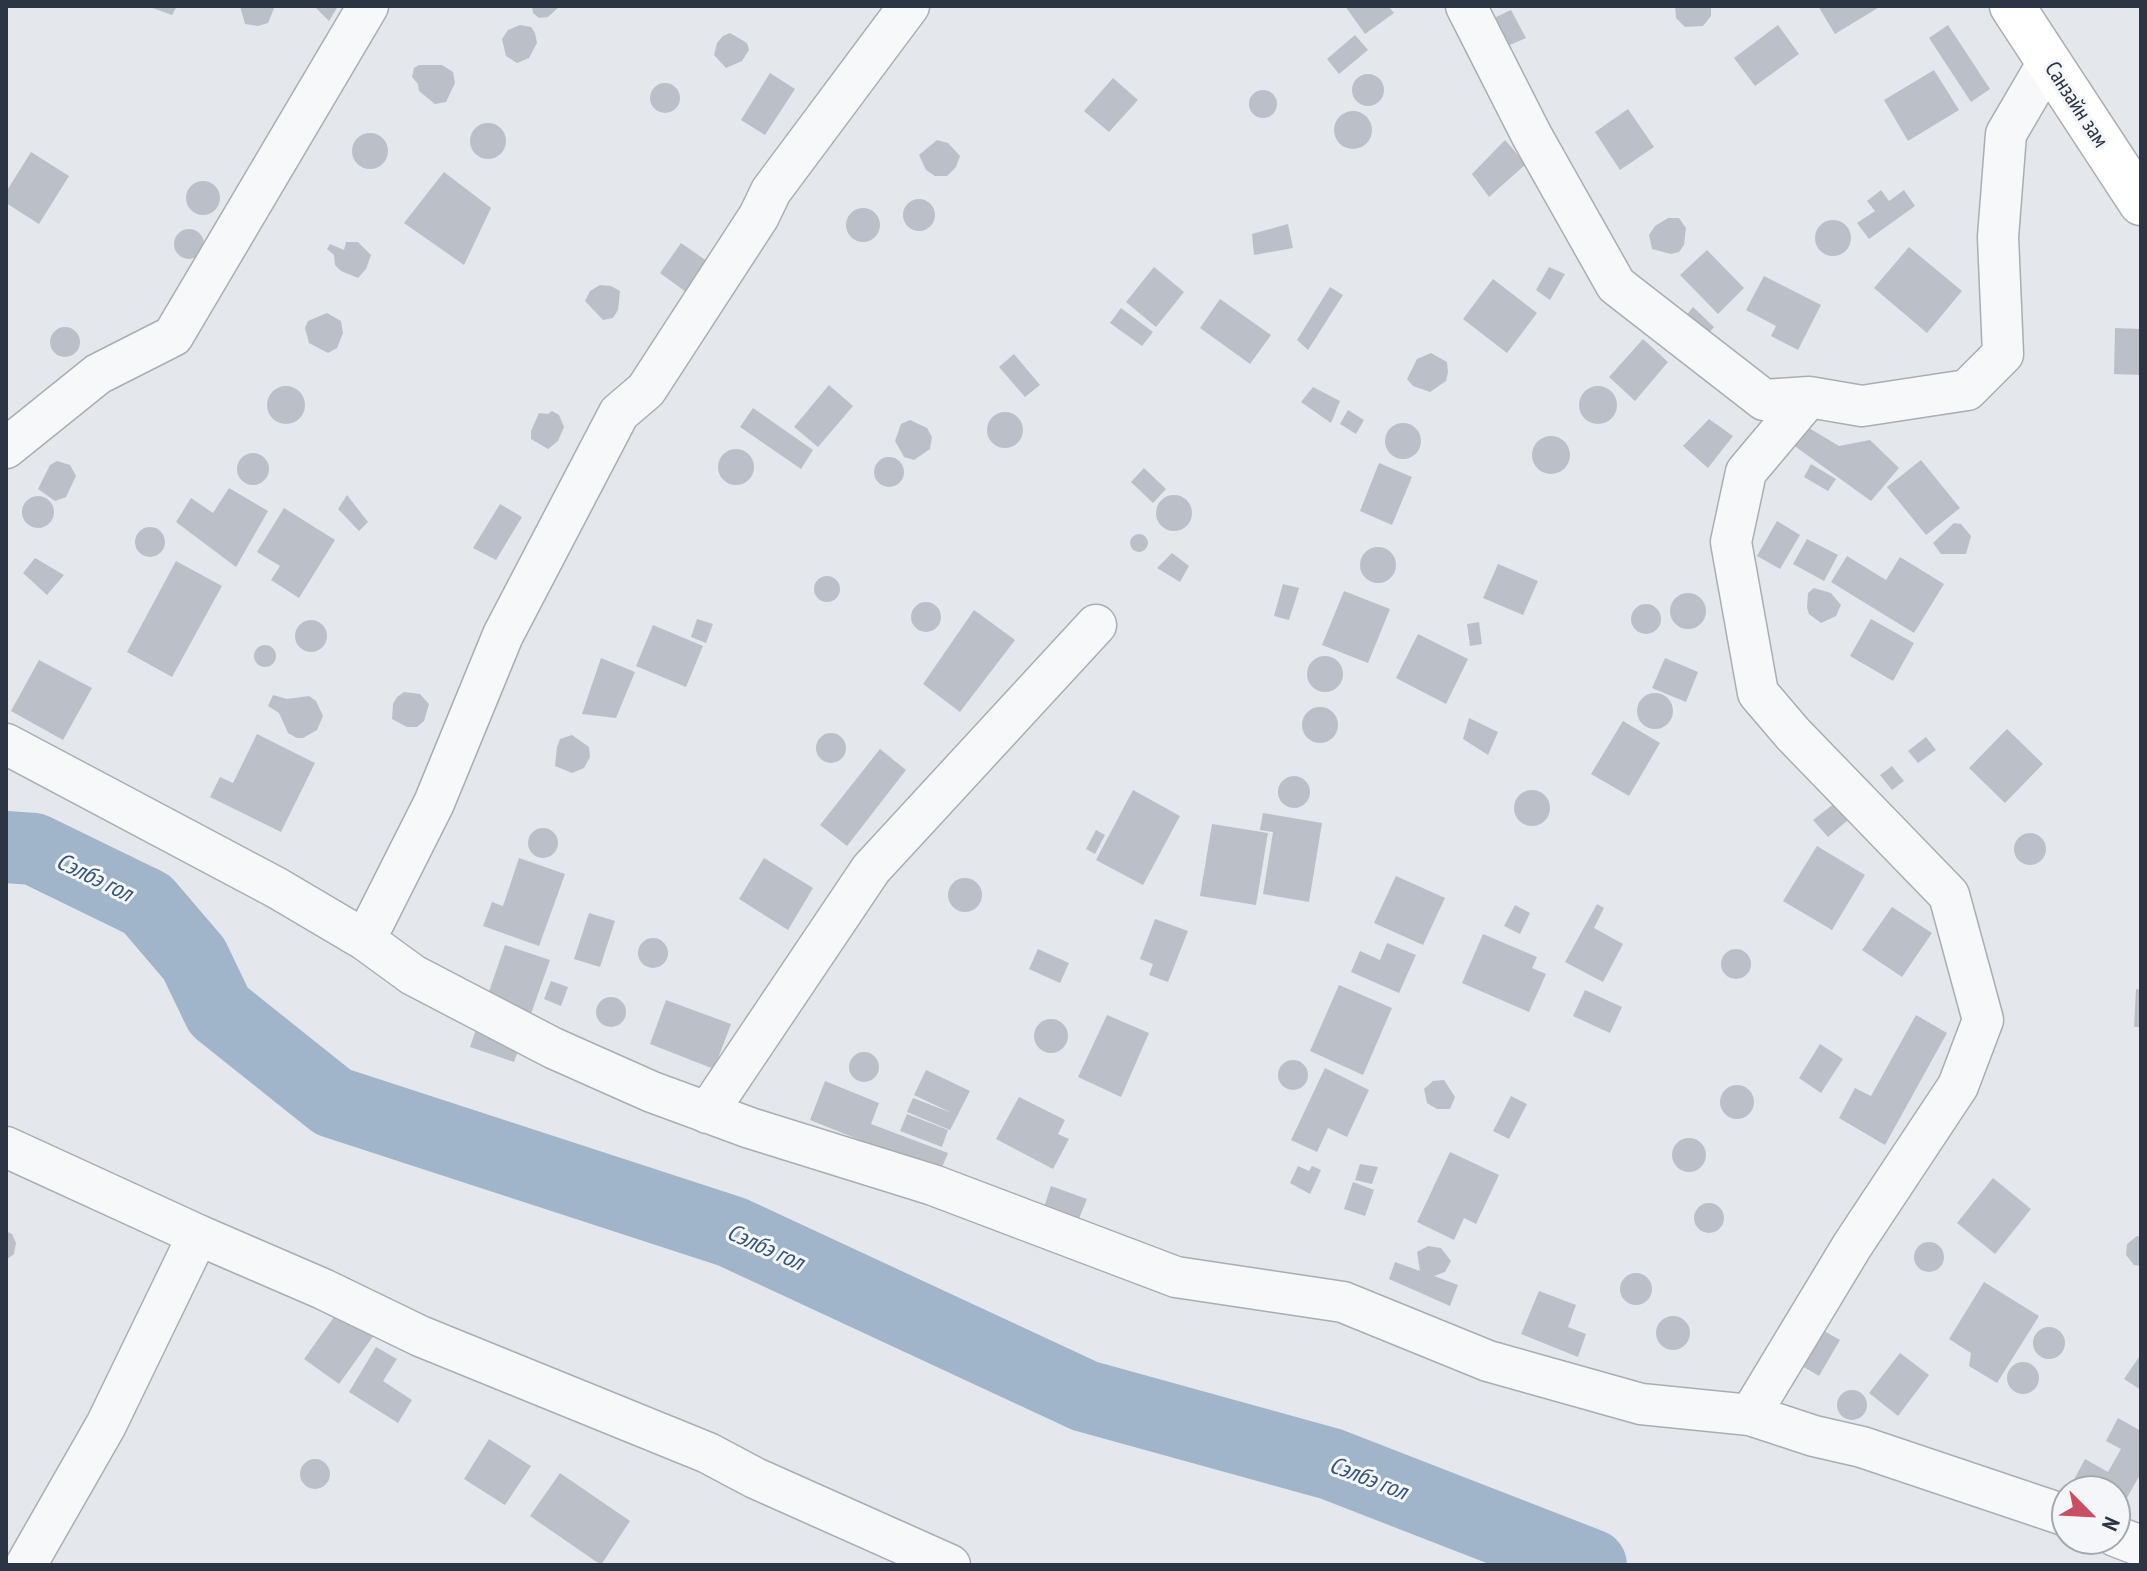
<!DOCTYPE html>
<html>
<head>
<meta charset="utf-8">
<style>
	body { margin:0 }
	#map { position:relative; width:2147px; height:1571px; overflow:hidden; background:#e4e7eb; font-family:"PT Sans Narrow",sans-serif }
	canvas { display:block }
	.frame { position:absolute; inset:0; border:8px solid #2c3543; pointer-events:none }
	.north { position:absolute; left:2051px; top:1475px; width:80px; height:80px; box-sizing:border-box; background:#f4f6f9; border:2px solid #a4a9b0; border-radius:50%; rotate:114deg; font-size:22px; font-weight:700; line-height:32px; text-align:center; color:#2c3543 }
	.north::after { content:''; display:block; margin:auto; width:28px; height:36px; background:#ca4f62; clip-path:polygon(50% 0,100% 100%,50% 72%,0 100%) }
</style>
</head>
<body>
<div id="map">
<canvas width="2147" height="1571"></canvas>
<div class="frame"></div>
<div class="north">N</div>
</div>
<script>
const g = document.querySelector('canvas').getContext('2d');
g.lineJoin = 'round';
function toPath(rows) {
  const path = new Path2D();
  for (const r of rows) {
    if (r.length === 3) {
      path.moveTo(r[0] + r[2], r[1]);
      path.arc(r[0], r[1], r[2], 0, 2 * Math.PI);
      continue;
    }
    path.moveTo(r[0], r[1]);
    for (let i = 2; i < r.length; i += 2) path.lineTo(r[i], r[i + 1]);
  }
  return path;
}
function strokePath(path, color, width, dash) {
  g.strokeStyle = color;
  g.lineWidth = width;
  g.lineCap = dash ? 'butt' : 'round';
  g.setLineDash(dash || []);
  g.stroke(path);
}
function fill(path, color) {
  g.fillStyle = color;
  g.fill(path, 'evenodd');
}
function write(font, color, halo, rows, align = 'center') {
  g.font = font + ' "PT Sans Narrow",sans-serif';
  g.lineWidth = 6;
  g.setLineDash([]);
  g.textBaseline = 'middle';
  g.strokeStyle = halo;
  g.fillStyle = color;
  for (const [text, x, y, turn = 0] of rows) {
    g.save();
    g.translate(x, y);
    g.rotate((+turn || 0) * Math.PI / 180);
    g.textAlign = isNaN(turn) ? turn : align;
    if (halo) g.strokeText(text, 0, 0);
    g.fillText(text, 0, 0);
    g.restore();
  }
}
const river = toPath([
	[6,847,34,849,147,904,194,959,219,1011,333,1102,732,1232,1085,1396,1331,1464,1591,1565]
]);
const building = toPath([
	[147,6,177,6,172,15],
	[240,6,275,6,268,23,258,26,245,24],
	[314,6,338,6,329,21],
	[532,6,560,6,548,17,539,18,533,13],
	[1345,6,1388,6,1394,13,1365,34],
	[1675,6,1711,6,1711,16,1703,26,1685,27,1676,18],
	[1818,6,1881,6,1835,34],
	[1511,10,1526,38,1505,47,1490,20],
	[520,25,531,27,535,33,537,43,529,58,517,63,506,56,502,39,508,30],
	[1778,25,1799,54,1755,86,1734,58],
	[1948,25,1990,89,1971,102,1929,38],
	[730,33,747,43,749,50,742,61,726,68,714,55,717,43,723,36],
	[1355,35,1368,50,1339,74,1327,59],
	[419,65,442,65,453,72,455,83,446,102,435,104,419,91,418,84,412,77,414,68],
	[1934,70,1959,110,1908,141,1884,100],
	[770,73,795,89,765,135,741,120],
	[1368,90,16],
	[1113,78,1138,100,1109,132,1084,111],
	[665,98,15],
	[1263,104,14],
	[1628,109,1654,147,1620,170,1595,132],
	[1353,130,19],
	[488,141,18],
	[370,151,18],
	[937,140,948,143,960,156,956,167,947,176,935,176,926,170,919,155],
	[1505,140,1526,164,1489,197,1472,174],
	[31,152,69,176,39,224,6,203,6,192],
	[444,172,491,208,464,265,404,223],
	[203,198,17],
	[1881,190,1889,201,1904,190,1915,206,1869,239,1857,223,1875,211,1867,201],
	[919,215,16],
	[863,225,17],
	[1668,218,1679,218,1686,228,1684,245,1679,252,1671,254,1652,249,1649,235,1655,226],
	[1833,238,18],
	[1288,224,1293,248,1254,255,1252,234],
	[189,244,15],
	[346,242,358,242,371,255,366,269,358,278,341,271,335,265,334,255,327,249,330,244,344,250],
	[681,243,707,261,686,292,660,273],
	[1909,247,1962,291,1927,333,1874,288],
	[1707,250,1744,288,1718,314,1680,275],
	[1154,267,1184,292,1156,327,1126,302],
	[1549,267,1565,274,1550,300,1536,290],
	[1764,276,1821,305,1798,350,1771,336,1776,326,1746,310],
	[1493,279,1537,313,1507,353,1463,319],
	[600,285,611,286,620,291,618,310,613,318,603,320,585,301,590,291],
	[1330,287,1343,295,1308,350,1297,340],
	[1220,299,1271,335,1250,364,1200,328],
	[1693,307,1714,327,1702,341,1681,322],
	[1121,308,1153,332,1142,346,1110,323],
	[327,313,341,321,343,333,337,348,328,353,309,343,305,328,308,321],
	[65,342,15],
	[2115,328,2141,329,2141,375,2114,374],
	[1643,339,1668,362,1635,401,1609,377],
	[1431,353,1447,362,1448,372,1446,381,1430,392,1413,386,1407,379,1417,359],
	[1014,354,1040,385,1025,397,999,367],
	[829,385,853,406,818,447,794,427],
	[286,405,19],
	[1598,405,19],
	[1313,387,1340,401,1331,423,1301,402],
	[753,408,813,450,801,469,740,427],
	[1348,410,1364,420,1356,434,1340,424],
	[552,411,559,415,564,427,558,441,548,449,531,439,531,431,539,413,548,414],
	[1005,430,18],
	[1709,419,1733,436,1708,468,1683,446],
	[910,420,927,428,932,437,930,449,914,460,904,457,895,441,901,424],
	[1403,441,18],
	[1809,428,1839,446,1870,440,1899,468,1871,501,1789,442],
	[1551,455,19],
	[736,467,18],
	[253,469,16],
	[889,472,15],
	[1921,460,1960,508,1926,535,1887,487],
	[57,461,70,465,76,476,66,497,55,501,38,489,50,465],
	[1379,463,1412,477,1392,525,1360,511],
	[1811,464,1836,479,1828,491,1804,477],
	[1144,468,1166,489,1153,503,1131,482],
	[229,488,268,511,236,567,176,522,191,498,213,513],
	[1174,513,18],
	[347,495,368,522,359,531,338,509],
	[38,512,16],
	[500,504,522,517,496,560,473,548],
	[284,508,335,540,299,598,271,580,280,566,257,552],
	[1777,521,1800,535,1780,569,1757,556],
	[1954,523,1961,524,1971,536,1966,554,1941,554,1933,543],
	[150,542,15],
	[1139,543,9],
	[1807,539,1838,555,1824,581,1793,564],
	[1378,565,18],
	[1172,553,1189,566,1180,582,1157,568],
	[1847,556,1886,580,1900,557,1944,584,1914,633,1831,582],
	[35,558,64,575,47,595,23,573],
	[176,561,222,586,172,677,127,652],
	[1498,564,1538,581,1523,615,1483,598],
	[827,589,13],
	[1283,584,1299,588,1289,620,1274,616],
	[1814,588,1831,593,1841,605,1836,616,1821,623,1809,614,1807,608,1808,593],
	[1344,591,1390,609,1368,663,1322,645],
	[1688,611,18],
	[926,617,15],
	[1646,619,15],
	[974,610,1015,640,960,712,923,684],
	[697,619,713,624,706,643,691,637],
	[1871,619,1914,643,1893,681,1850,656],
	[311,636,16],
	[1479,622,1482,644,1470,646,1467,624],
	[653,625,703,646,686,687,636,666],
	[1418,634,1468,659,1446,704,1396,678],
	[265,656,11],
	[1325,674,18],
	[601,658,635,672,616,718,582,714],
	[1665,658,1698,672,1686,702,1652,688],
	[39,660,92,688,63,740,11,711],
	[404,692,420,694,429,704,424,721,417,727,407,727,392,719,393,704,397,697],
	[1655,711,18],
	[273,695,287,699,309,696,316,701,323,716,317,730,303,738,297,738,288,733,279,713,268,706],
	[1320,725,18],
	[1469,718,1498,732,1488,755,1463,739],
	[1623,721,1660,743,1629,796,1591,774],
	[2007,729,2043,764,2005,803,1969,768],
	[831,748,15],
	[257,734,315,763,281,832,210,797,220,777,233,783],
	[572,735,589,747,590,757,584,768,572,773,555,766,557,747,560,739],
	[1926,737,1936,750,1918,763,1908,751],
	[880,749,906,770,847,846,820,825],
	[1892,766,1904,781,1892,790,1880,775],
	[1294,792,16],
	[1133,790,1180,816,1143,885,1096,860],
	[1532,808,18],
	[1835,803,1848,820,1828,837,1813,820],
	[1263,813,1322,823,1309,902,1263,894,1273,832,1260,830],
	[1212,824,1268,833,1256,905,1200,896],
	[543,843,15],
	[1096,830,1105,835,1095,854,1086,849],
	[2030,849,16],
	[1817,846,1865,875,1832,930,1783,901],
	[519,858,565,874,539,946,483,926,492,902,503,906],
	[764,858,813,888,788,930,739,899],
	[1396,876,1445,898,1423,945,1374,923],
	[965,895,17],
	[1597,904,1604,908,1594,928,1623,944,1603,982,1565,962],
	[1515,905,1530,913,1520,934,1504,926],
	[1892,907,1932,933,1902,977,1862,950],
	[589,913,615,921,600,967,574,959],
	[1155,919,1188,931,1168,982,1149,975,1153,964,1140,959],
	[1483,934,1537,957,1532,968,1546,974,1529,1012,1462,983],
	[653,953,15],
	[1387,943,1416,955,1399,993,1351,972,1360,951,1380,960],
	[505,945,550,960,514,1062,470,1047],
	[1736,964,15],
	[1038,949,1069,963,1060,983,1029,969],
	[551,981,568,987,561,1006,544,999],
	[1339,985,1392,1008,1363,1075,1310,1051],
	[2136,989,2141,990,2141,1027,2134,1027],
	[1585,990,1622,1007,1610,1033,1573,1016],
	[611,1012,15],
	[666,1000,731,1024,714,1069,650,1044],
	[1107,1015,1149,1033,1121,1097,1078,1077],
	[1916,1015,1947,1033,1885,1145,1839,1118,1855,1088,1871,1096],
	[1051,1036,17],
	[1820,1044,1843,1059,1821,1093,1799,1078],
	[864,1067,15],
	[1293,1075,15],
	[1325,1068,1369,1090,1347,1137,1328,1128,1317,1152,1291,1140],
	[926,1070,970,1091,950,1130,907,1112,913,1098,952,1113,914,1095],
	[1444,1080,1455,1097,1450,1109,1437,1109,1427,1103,1424,1089,1433,1081],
	[825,1081,879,1103,871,1124,948,1153,940,1172,810,1120],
	[1737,1102,17],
	[1511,1096,1527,1104,1509,1139,1493,1131],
	[1019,1097,1065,1120,1058,1134,1069,1139,1053,1169,996,1139],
	[907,1114,948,1130,942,1147,900,1131],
	[1689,1155,17],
	[1450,1152,1499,1175,1476,1224,1464,1218,1454,1240,1417,1222],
	[1360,1164,1378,1167,1372,1184,1355,1180],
	[1298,1166,1309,1171,1312,1166,1321,1170,1310,1194,1290,1183],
	[1993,1178,2031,1209,1995,1254,1957,1223],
	[1353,1182,1374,1190,1365,1216,1344,1209],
	[1051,1186,1087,1199,1076,1226,1042,1213],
	[1709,1218,15],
	[6,1231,12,1234,16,1243,14,1254,6,1260],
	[2137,1236,2141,1237,2141,1266,2134,1265,2126,1255,2127,1244],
	[1929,1257,15],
	[1428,1246,1441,1248,1451,1261,1445,1272,1434,1276,1458,1285,1450,1306,1389,1279,1395,1262,1420,1271,1417,1252],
	[1636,1289,16],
	[1984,1282,2039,1316,1997,1383,1969,1366,1971,1353,1949,1339],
	[1539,1291,1576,1305,1568,1327,1586,1334,1578,1357,1521,1334],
	[347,1299,382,1324,339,1384,304,1359],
	[1673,1333,17],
	[1817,1327,1840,1340,1819,1376,1797,1363],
	[2049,1343,16],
	[376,1347,397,1359,383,1381,412,1400,398,1423,349,1392],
	[1900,1353,1929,1375,1898,1416,1869,1393],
	[2141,1354,2141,1390,2124,1379],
	[2023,1378,16],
	[1852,1405,15],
	[2118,1418,2141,1431,2141,1473,2115,1519,2115,1491,2068,1491,2085,1459,2108,1472,2121,1449,2106,1441],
	[489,1439,531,1466,505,1505,464,1479],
	[315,1474,15],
	[560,1473,630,1521,601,1565,530,1516]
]);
const minor = toPath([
	[1466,6,1532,136,1616,285,1764,400,1809,397,1862,406,1967,390,2003,354,1998,237,2006,134,2048,62],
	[6,448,98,374,173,336,368,6],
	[6,744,277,888,365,940,413,975,553,1048,652,1092,750,1128,933,1185,1176,1277,1343,1302,1488,1361,1641,1404,1750,1415,1814,1436,1862,1447,2067,1516],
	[365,940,434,803,503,635,619,413,646,390,759,216,771,191,909,6],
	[707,1113,871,869,1096,625],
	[6,1147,198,1235,106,1425,26,1565],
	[198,1235,323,1289,420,1336,708,1453,755,1478,950,1565],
	[1750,1415,1852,1246,1958,1086,1983,1020,1949,895,1793,734,1758,693,1731,542,1746,472,1809,397],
	[2115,1536,2141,1546]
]);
const secondary = toPath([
	[2012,6,2141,203]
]);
const streetNames = [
	["Санзайн зам",2076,105,57]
];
const waterNames = [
	["Сэлбэ гол",94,878,26],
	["Сэлбэ гол",765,1248,24],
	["Сэлбэ гол",1368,1479,21]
];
strokePath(river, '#a1b5ca', 72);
fill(building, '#bbc0c8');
strokePath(minor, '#a9aeb5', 43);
strokePath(secondary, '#a9aeb5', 47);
strokePath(minor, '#f7f8fa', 40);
strokePath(secondary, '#fff', 44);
write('22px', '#2c3543', '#f4f6f9', streetNames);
write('italic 24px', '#375476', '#f4f6f9', waterNames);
</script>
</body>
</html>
